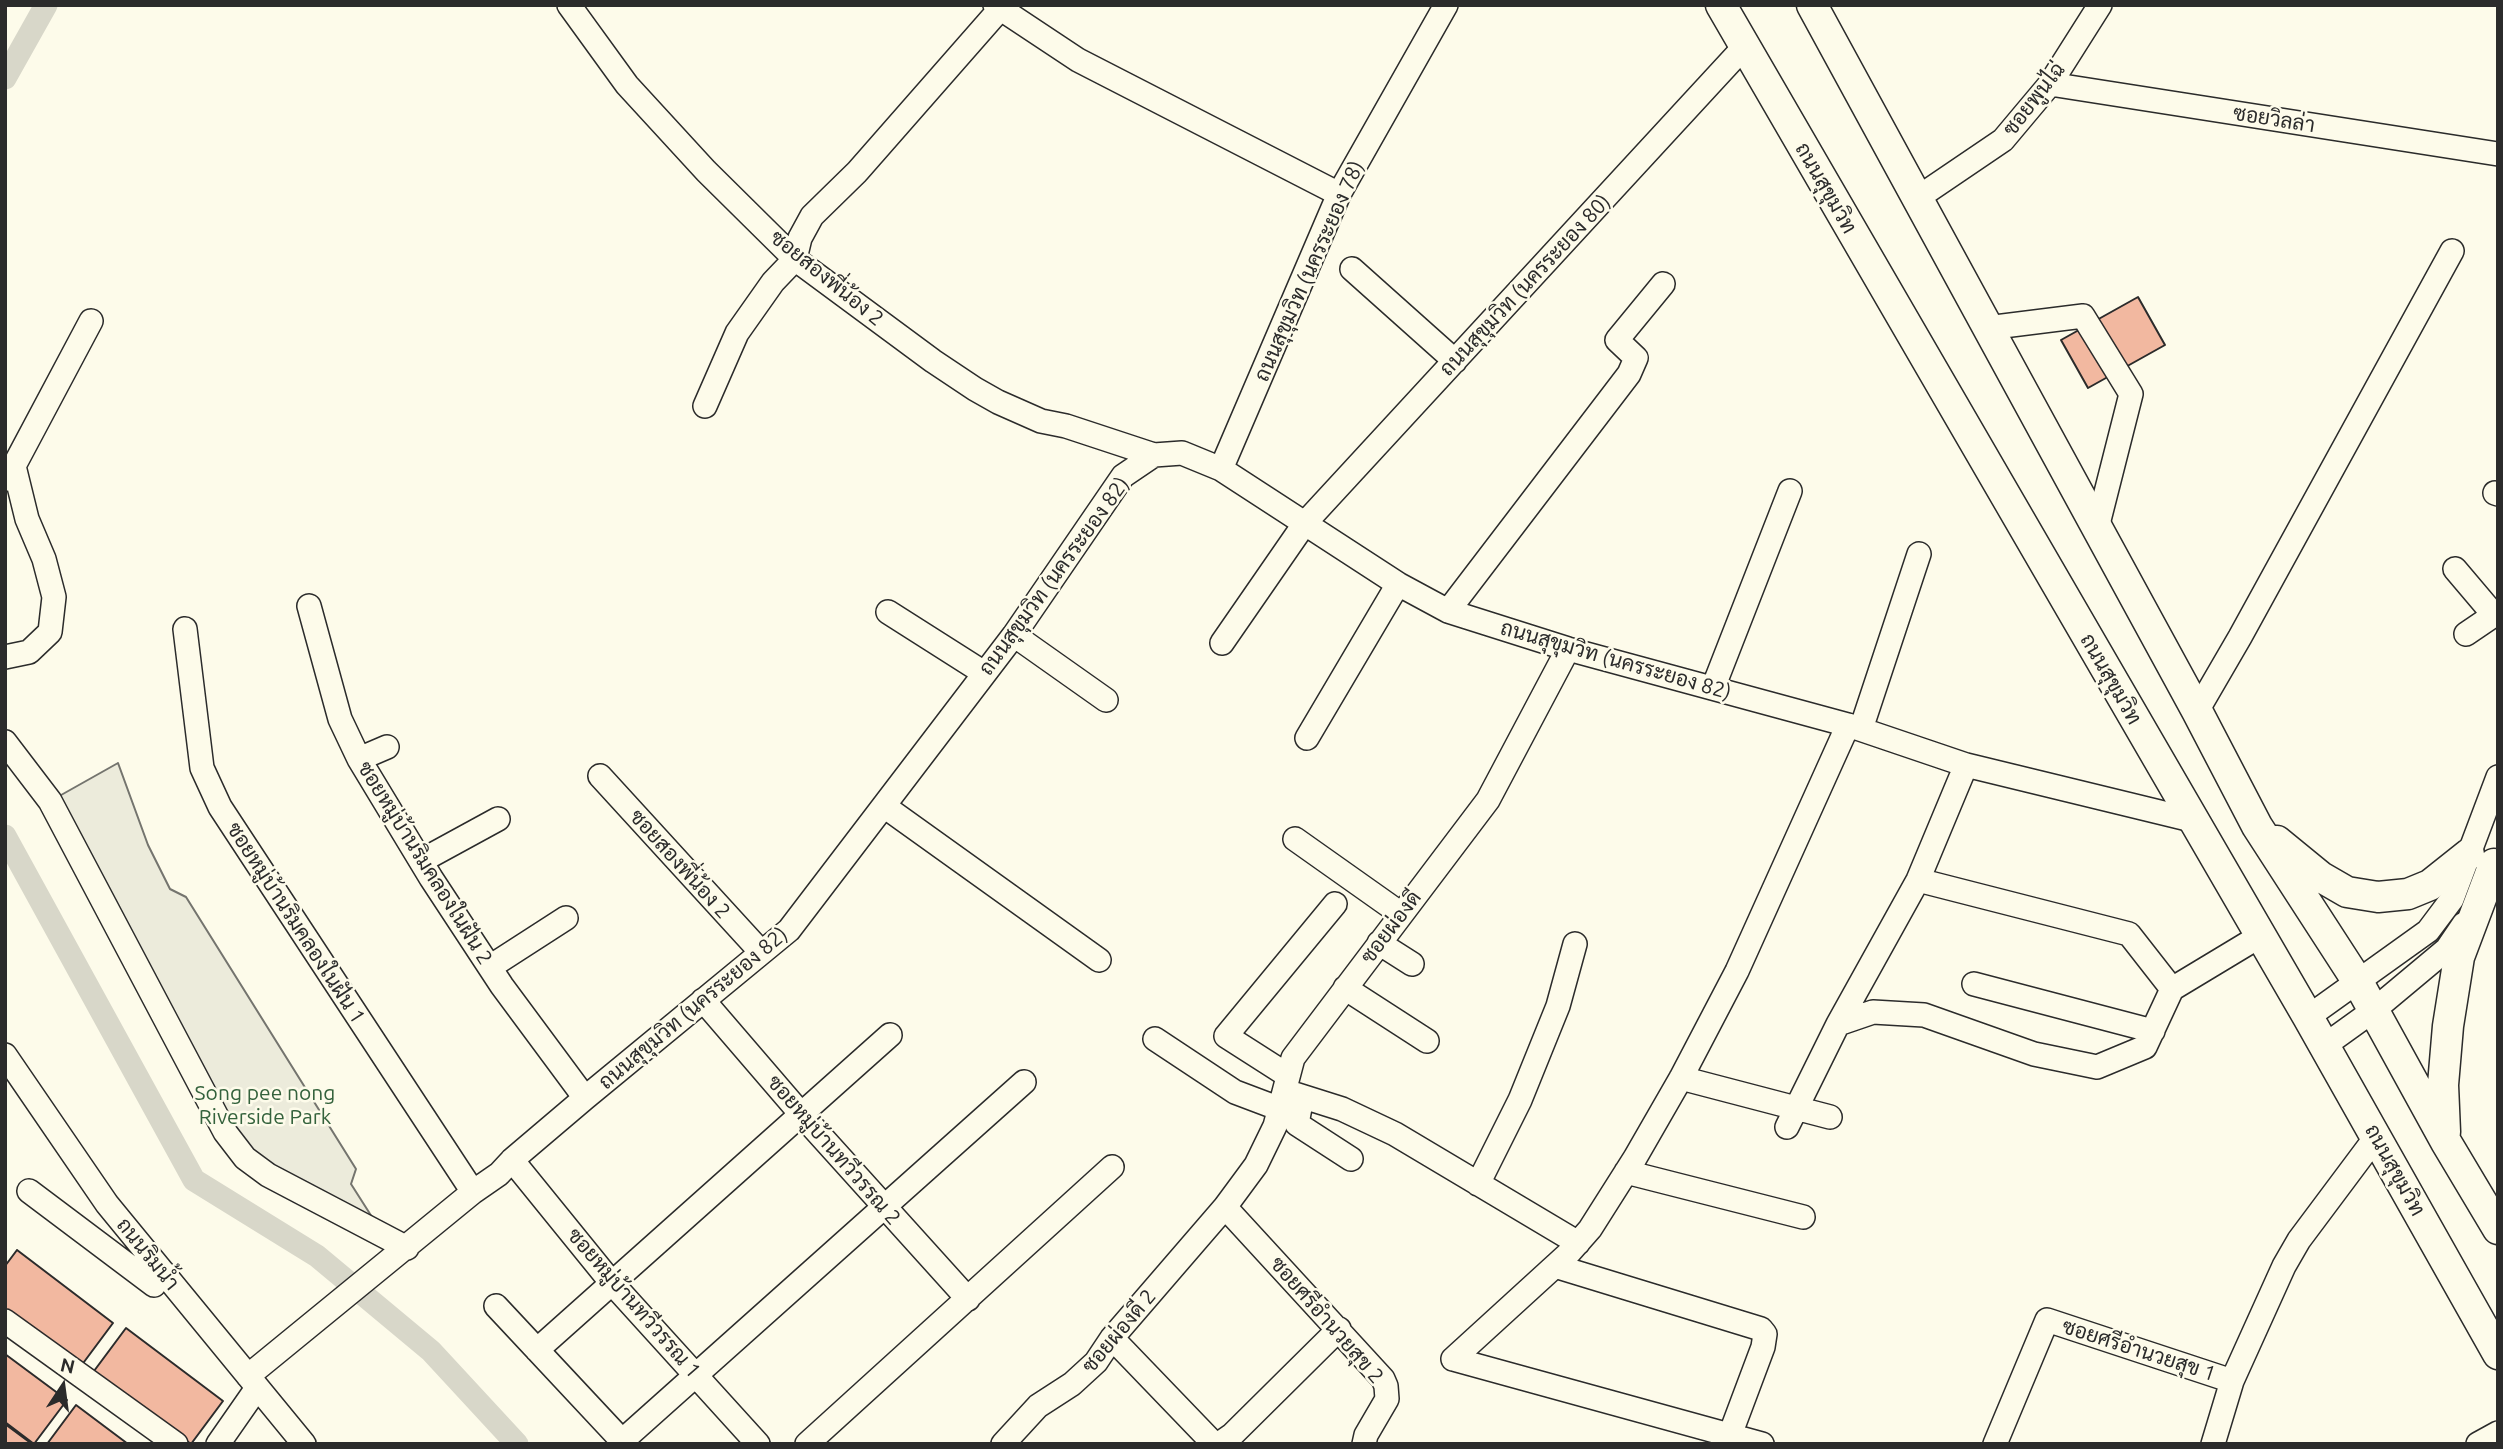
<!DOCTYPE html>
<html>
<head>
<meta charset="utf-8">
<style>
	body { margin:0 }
	#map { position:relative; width:2503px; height:1449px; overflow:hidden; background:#fdfbea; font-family:Ubuntu,sans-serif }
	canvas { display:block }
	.frame { position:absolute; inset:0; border:7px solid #2b2b2b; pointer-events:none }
	.north { position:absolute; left:28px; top:1351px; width:70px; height:70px; -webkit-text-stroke:5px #fdfbea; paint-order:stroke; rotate:13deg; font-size:19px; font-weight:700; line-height:28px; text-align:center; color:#2b2b2b }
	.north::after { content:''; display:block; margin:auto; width:24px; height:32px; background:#2b2b2b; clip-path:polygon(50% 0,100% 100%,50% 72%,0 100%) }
</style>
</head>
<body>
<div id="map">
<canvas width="2503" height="1449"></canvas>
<div class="frame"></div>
<div class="north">N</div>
</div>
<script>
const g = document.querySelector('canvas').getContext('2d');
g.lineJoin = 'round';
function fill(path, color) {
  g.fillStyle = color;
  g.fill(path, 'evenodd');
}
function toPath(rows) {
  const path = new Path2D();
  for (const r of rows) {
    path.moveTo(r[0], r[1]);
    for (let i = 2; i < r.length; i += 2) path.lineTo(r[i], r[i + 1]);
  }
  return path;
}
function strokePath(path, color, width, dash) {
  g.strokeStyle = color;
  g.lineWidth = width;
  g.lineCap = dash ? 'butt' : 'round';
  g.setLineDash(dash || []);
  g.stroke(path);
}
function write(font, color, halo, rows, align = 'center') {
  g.font = font + ' Ubuntu,Sarabun,sans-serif';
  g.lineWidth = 5;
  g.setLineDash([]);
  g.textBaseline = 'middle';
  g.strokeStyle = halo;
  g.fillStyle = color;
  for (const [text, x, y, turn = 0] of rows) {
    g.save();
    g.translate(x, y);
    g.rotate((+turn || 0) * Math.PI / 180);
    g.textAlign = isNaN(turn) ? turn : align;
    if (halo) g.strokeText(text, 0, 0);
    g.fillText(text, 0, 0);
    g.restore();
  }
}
const green = toPath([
	[118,763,148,845,170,889,186,897,356,1169,351,1184,379,1228,249,1155,54,799,118,763]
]);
const canal = toPath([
	[5,78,46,5],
	[5,836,194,1180,317,1256,431,1351,517,1444]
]);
const building = toPath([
	[2138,297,2165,345,2088,388,2061,340,2138,297],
	[17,1250,113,1323,81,1366,5,1310,5,1266,17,1250],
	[126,1328,223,1401,191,1444,94,1371,126,1328],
	[5,1354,67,1400,34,1444,5,1422,5,1354],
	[76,1405,128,1444,47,1444,76,1405],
	[5,1424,32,1444,5,1444,5,1424]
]);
const minor = toPath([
	[569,5,627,85,706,171,795,259,933,361,975,389,998,402,1041,421,1066,426,1154,455],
	[995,5,1078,60,1339,194],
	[2050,84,2498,154],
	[1916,199,2003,140,2050,84,2100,5],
	[1352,269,1455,361],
	[1987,328,2083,316,2131,394,2097,528],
	[705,406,737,333,773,282,795,259,800,238,812,216,857,172,1000,9],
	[1221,469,1339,194,1446,5],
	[7,479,91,321],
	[2495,493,2498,494],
	[2455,569,2494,615,2498,616],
	[309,606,340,719,359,759,431,878,502,986,585,1098],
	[1448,611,1629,374,1636,358,1617,340,1663,284],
	[888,612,984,673],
	[185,629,202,768,220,807,473,1192],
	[2466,634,2494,615],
	[1014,635,1106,700],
	[1222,643,1305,523,1744,47],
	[5,657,29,652,50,632,54,597,44,559,27,519,14,466],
	[1713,688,1790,491],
	[2197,711,2240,637,2452,251],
	[1861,729,1919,554],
	[1307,738,1398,584],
	[5,742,50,801,225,1132,245,1158,268,1175,407,1248],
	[359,759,387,747],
	[600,776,761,952],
	[884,806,1099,960],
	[1295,839,1401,914],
	[421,861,498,819],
	[1918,880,2129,934,2172,989],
	[1379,943,1412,964],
	[490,967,566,918],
	[1974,984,2153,1031],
	[1345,988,1427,1041],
	[703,1000,801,1114,968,1299],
	[2308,1017,2428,931,2452,899,2498,777],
	[1838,1024,1918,880,1966,765],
	[1155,1039,1235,1092,1280,1109],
	[2324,1046,2374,1010,2447,949,2464,924],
	[5,1055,107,1204,304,1444],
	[1287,1075,1226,1036,1335,904],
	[1681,1078,1830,1117],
	[1285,1091,1342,1109,1395,1134,1578,1243],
	[1302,1097,1297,1124,1351,1159],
	[1787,1127,1838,1024,1873,1012,1924,1015,2034,1054,2097,1067,2145,1047,2172,989,2260,936],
	[512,1160,611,1282,758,1444],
	[1626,1172,1803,1217],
	[1478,1184,1520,1100,1558,1006,1575,944],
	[29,1191,154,1285,163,1272],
	[1225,1207,1383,1379,1386,1386,1387,1399,1366,1435,1364,1444],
	[1555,1266,1761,1329,1765,1334,1763,1347,1730,1435],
	[496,1306,625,1444],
	[5,1321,176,1444],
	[1112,1338,1214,1444],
	[537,1350,890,1035],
	[1453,1359,1568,1254,1590,1229,1635,1158,1681,1078,1737,971,1848,725],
	[1453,1359,1762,1444],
	[248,1376,473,1192,499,1174,512,1160,585,1098,789,930,1014,635,1123,476,1154,455,1182,453,1221,469,1398,584,1448,611,1568,649,1848,725,1966,765,2192,820],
	[622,1441,1024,1082],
	[218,1444,257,1388],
	[807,1444,1112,1167],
	[1003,1444,1038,1406,1072,1384,1096,1362,1112,1338,1225,1207,1256,1165,1275,1126,1293,1058,1488,800,1568,649],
	[1219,1444,1232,1435,1339,1329],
	[1995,1444,2047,1320,2232,1381],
	[2213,1444,2232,1381,2284,1266,2299,1240,2376,1137],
	[2478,1444,2498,1433]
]);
const major = toPath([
	[1721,5,2308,1017,2498,1354],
	[1812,5,2197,711,2257,826,2358,982,2446,1142,2498,1229],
	[2277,841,2321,877,2347,892,2378,897,2408,894,2430,885,2469,854],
	[2445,1132,2443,1085,2448,1026,2459,957,2494,864]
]);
const streetNames = [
	["ซอยพูนไฉ่",2034,99,-52],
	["ซอยวิลล่า",2274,119,9],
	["ถนนสุขุมวิท",1826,188,60],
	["ถนนสุขุมวิท (นครระยอง 78)",1309,271,-66],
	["ซอยสองพี่น้อง 2",827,278,39],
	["ถนนสุขุมวิท (นครระยอง 80)",1525,285,-47],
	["ถนนสุขุมวิท (นครระยอง 82)",1054,576,-54],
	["ถนนสุขุมวิท (นครระยอง 82)",1616,660,16],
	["ถนนสุขุมวิท",2111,679,60],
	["ซอยหมู่บ้านริมคลองในฝัน 2",425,863,58],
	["ซอยสองพี่น้อง 2",680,864,48],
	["ซอยหมู่บ้านริมคลองในฝัน 1",296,923,57],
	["ซอยผ่องดี",1391,927,-53],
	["ถนนสุขุมวิท (นครระยอง 82)",693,1008,-40],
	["ซอยหมู่บ้านทวีวรรณ 2",834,1150,49],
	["ถนนสุขุมวิท",2395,1170,61],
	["ถนนริมน้ำ",148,1254,51],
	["ซอยหมู่บ้านทวีวรรณ 1",634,1303,49],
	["ซอยศรีอำนวยสุข 2",1327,1320,49],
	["ซอยผ่องดี 2",1119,1331,-50],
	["ซอยศรีอำนวยสุข 1",2139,1350,18]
];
const parkNames = [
	["Song pee nong",265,1093],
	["Riverside Park",265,1117]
];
fill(green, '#ecebdb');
strokePath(green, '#74746e', 2);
strokePath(canal, '#d8d7c9', 23);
fill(building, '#f2b8a0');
strokePath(building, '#2b2b2b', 2);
strokePath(minor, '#2b2b2b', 26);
strokePath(major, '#2b2b2b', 33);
strokePath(minor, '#fdfbea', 23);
strokePath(major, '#fdfbea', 30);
write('21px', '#2b2b2b', '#fdfbea', streetNames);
write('21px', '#34623c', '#fdfbea', parkNames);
</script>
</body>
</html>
